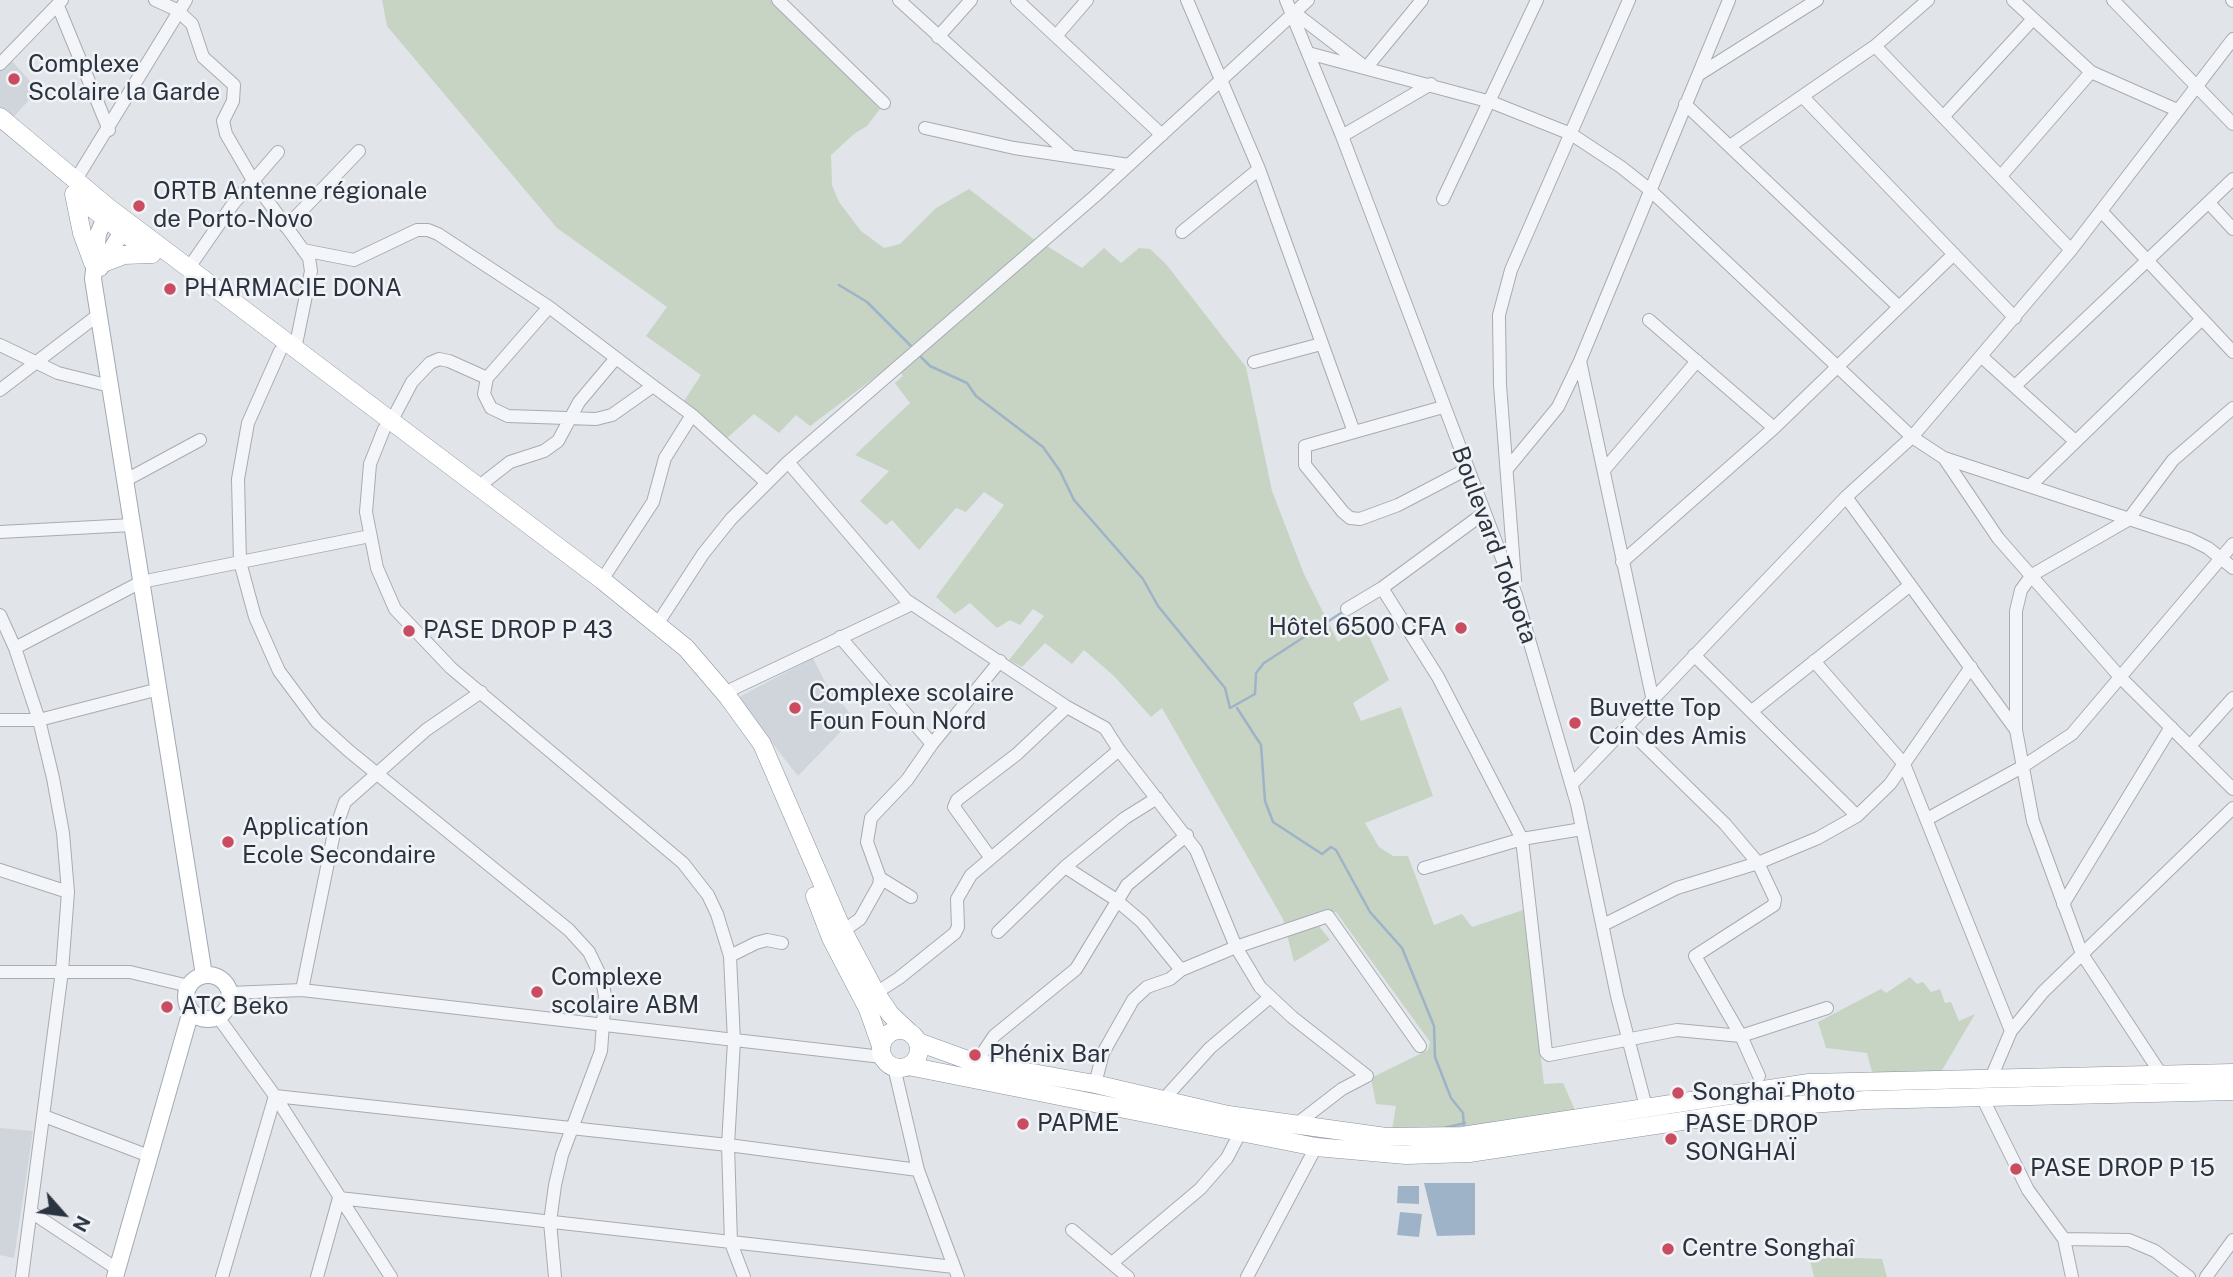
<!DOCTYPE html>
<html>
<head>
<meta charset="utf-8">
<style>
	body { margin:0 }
	#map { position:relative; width:2233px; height:1277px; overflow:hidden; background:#e1e5e9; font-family:"Public Sans",sans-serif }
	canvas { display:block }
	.north { position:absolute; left:28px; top:1179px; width:70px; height:70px; -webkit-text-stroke:5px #f1f3f7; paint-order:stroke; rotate:118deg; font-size:19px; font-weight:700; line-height:28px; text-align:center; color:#2a3340 }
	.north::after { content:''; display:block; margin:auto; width:24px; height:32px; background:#2a3340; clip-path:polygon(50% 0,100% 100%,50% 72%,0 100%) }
</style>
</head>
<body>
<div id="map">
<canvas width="2233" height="1277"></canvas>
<div class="north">N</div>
</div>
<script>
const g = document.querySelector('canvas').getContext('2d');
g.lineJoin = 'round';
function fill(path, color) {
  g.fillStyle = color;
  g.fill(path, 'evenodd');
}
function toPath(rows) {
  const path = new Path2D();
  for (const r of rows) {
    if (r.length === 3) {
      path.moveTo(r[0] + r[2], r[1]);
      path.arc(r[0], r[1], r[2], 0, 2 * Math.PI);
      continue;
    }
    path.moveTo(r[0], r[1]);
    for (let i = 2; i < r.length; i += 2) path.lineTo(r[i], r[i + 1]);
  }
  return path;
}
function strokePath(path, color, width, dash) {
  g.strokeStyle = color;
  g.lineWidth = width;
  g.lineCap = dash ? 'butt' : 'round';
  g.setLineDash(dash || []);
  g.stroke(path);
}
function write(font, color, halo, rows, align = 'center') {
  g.font = font + ' "Public Sans",sans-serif';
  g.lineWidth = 5;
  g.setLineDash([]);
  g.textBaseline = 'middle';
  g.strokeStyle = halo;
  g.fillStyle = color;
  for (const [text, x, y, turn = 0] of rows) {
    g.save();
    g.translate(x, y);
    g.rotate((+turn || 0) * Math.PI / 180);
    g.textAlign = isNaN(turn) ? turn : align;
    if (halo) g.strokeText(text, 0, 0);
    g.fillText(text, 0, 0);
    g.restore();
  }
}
const built = toPath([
	[10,59,38,90,11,120,0,110,0,68],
	[813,658,826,684,854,718,798,776,737,698],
	[0,1128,33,1131,14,1258,0,1255]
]);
const green = toPath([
	[382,0,771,0,880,109,867,126,854,134,831,155,832,185,839,202,861,231,884,248,900,244,936,208,969,189,1036,241,943,320,951,329,1047,246,1082,268,1104,248,1121,263,1139,248,1150,249,1166,264,1246,367,1272,491,1304,574,1338,642,1363,623,1389,680,1353,703,1361,721,1401,707,1433,796,1365,823,1379,847,1393,856,1408,856,1434,925,1462,914,1472,927,1523,910,1544,1084,1563,1083,1579,1119,1474,1138,1392,1130,1396,1106,1376,1104,1371,1078,1428,1050,1430,1042,1336,912,1310,915,1330,940,1294,962,1283,919,1162,708,1151,717,1114,676,1084,650,1072,664,1045,643,1022,667,1009,660,1044,616,1033,609,1020,625,1010,620,997,628,970,603,955,614,936,597,1004,505,984,492,966,512,956,508,919,550,892,520,886,525,860,501,889,471,855,455,910,403,895,383,903,376,894,363,810,426,796,415,779,433,754,414,727,438,684,401,701,375,646,336,667,307,557,228,387,26],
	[1910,977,1917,984,1923,982,1931,992,1940,989,1945,1003,1951,1002,1959,1021,1975,1014,1941,1072,1874,1080,1867,1053,1826,1048,1818,1022,1881,989,1886,993],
	[1809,1256,1882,1259,1887,1277,1814,1277]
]);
const water = toPath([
	[1424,1183,1475,1183,1475,1235,1437,1236],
	[1398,1186,1419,1186,1419,1204,1397,1203],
	[1400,1212,1422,1214,1419,1237,1397,1235]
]);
const stream = toPath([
	[839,285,867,302,913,348],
	[917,353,930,366,967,383,976,396,1043,447,1060,471,1074,500,1143,579,1158,606,1225,688,1230,708,1255,694,1256,673,1264,663,1344,611],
	[1237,708,1261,745,1265,801,1273,822,1322,854,1331,847,1336,850,1370,912,1402,948,1434,1026,1435,1057,1451,1098,1463,1113,1464,1130],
	[1444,1128,1465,1123]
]);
const minor = toPath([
	[155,0,177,10,192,24,203,57,234,85,233,101,223,121,226,134,254,182,309,258,311,271,295,349],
	[778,0,884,103],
	[899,0,1071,156],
	[1017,0,1162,135],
	[1187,0,1259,169,1354,432],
	[1286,0,1342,136,1516,595,1577,804,1617,996,1646,1107],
	[2013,0,2091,72,2177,110],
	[2113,0,2233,124],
	[2232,0,2233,1],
	[58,6,109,130],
	[1295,13,1360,63],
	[1056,36,1087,0],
	[938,37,971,0],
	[1875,46,2071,250],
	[1308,53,1491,102,1571,134,1621,167,1650,190,1912,437,1944,458,1998,538,2120,677,2233,789],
	[0,64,62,0],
	[1366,68,1422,0],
	[1698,75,1817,0],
	[1803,97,2015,318],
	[1685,104,1898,306],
	[1943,117,2033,19],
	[925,128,1014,148,1129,165],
	[1342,136,1431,84],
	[1730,146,1875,46,1928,0],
	[2001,176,2091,72],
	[75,181,186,0],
	[1443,199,1537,0],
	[2209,203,2233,229],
	[2102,212,2233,352],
	[286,227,359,151],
	[1182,232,1259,169],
	[303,250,354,260,417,230,428,230,438,234,549,307,653,386,692,415,767,483],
	[188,269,233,204,278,152],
	[549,307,487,378,484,394,491,408,508,416,596,419,612,415,653,386],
	[1649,320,1774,428],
	[0,345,58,373,110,386],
	[280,351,248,423,238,479,240,562,255,617,279,671,317,722,349,751,569,930,589,952,602,979,605,996,601,1051,562,1155,555,1185,550,1222,555,1277],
	[1982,357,2075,441],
	[1580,361,1653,701],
	[1254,362,1321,344],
	[2016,385,2233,179],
	[0,390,98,315],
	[1443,407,1305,446,1305,465,1343,512,1350,518,1360,519,1398,505,1467,469],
	[391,422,412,382,430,363,439,359,449,361,487,378],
	[384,429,370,464,366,512,377,568,395,609,451,668,683,863,708,895,717,914,730,956,734,1041,728,1145,731,1243,744,1277],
	[1944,458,2190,539,2208,548,2233,568],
	[788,462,906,600,1067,707,1105,728,1119,750,1196,850,1236,947,1260,987,1292,1017,1367,1076,1342,1089,1294,1126],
	[1507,469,1558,407,1580,361,1729,0],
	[1604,470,1697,361],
	[126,480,200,440],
	[2031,485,2202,319],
	[478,487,510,462,544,451,558,441,579,402,616,358],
	[1846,497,2016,730],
	[0,532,132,525],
	[1622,562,1774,428,1954,254],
	[602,580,653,502,665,458,692,415],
	[1515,580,1500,385,1499,315,1511,270,1629,0],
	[1382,588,1438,677,1522,839,1546,1052,1549,1055,1677,1030,1741,1036,1827,1008],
	[1347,609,1382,588,1484,513],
	[0,615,15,648,39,720,53,778,63,833,68,892,62,971,22,1277],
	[658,623,703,554,731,519,788,462,1095,196,1308,0],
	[840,637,932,744],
	[15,648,141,582,370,536],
	[1694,655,1857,816],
	[1814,661,1904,764,2011,1031],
	[724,693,912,604],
	[1752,711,1909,586],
	[0,720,39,720,159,689],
	[1627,728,1725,824,1758,863,1775,899,1774,905,1695,956,1741,1036,1759,1076],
	[2190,746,2233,698],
	[1572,784,1846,497,1912,437,2071,250,2233,39],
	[1927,819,2022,767,2072,734,2233,544],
	[990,857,954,807,957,800,1017,754,1067,707],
	[1065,867,1115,899,1142,922,1181,970,1236,947,1328,916,1420,1046],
	[1424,868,1522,839,1582,829],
	[0,870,68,892],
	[880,878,911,897],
	[2063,904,2171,727],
	[1603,925,1677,888,1758,863,1818,838,1857,816,1890,784,1971,667],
	[843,931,860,919,879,885,880,878,867,842,871,818,907,780,932,744,1000,661],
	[998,932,1065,867,1125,818,1157,798],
	[730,956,756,943,767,940,782,943],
	[0,972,130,972,189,986],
	[302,990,334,833,345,802,426,730,481,692],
	[230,993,302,990,882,1057],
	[876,993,899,978,955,933,958,927,957,899,971,875,1119,750],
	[218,1017,275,1096,391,1277],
	[976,1063,994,1036,1076,969,1127,885,1187,835],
	[894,1067,918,1170,958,1277],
	[2161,1074,2082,954,2033,821,2016,730,2016,611,2021,590,2032,575,2128,520,2173,460,2233,408],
	[1991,1078,2011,1031,2043,992,2233,808],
	[1095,1084,1103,1053,1133,1000,1147,987,1170,979,1181,970],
	[1982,1097,2028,1190,2064,1239,2072,1277],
	[1163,1100,1210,1048,1269,998],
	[44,1116,149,1156],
	[31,1212,117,1269],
	[1072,1230,1128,1277],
	[2064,1239,2129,1240,2155,1251,2189,1277],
	[1112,1263,1200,1189,1227,1158,1240,1133],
	[222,1277,275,1096,728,1145,918,1170],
	[317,1277,339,1198,954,1267],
	[1247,1277,1316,1147],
	[2206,1277,2233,1240]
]);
const major = toPath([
	[109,208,98,234,93,279,204,975],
	[100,268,128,222],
	[208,997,22],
	[115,1277,191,1011]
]);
const highway = toPath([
	[0,117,109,208,602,580,686,648,728,697,762,744,843,931,876,993,890,1014,909,1032],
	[74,194,82,233,93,263],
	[88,205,152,254],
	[103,263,124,255,151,254],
	[815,896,831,938,868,1009,881,1046],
	[900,1049,19],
	[918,1042,976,1063,1095,1084,1228,1115,1386,1137,1462,1136,1809,1083,2233,1073],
	[908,1066,1316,1147,1406,1155,1469,1153,1782,1106,1866,1100,2233,1091]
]);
const markers = [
	[14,79,7,"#c94c60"],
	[139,206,7,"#c94c60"],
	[170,289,7,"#c94c60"],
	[1461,628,7,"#c94c60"],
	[409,631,7,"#c94c60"],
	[795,708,7,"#c94c60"],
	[1575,723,7,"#c94c60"],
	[228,842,7,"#c94c60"],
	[537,992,7,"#c94c60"],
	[167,1007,7,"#c94c60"],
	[975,1055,7,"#c94c60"],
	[1678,1093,7,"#c94c60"],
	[1023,1124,7,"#c94c60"],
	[1671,1139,7,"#c94c60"],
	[2016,1169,7,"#c94c60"],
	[1668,1249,7,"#c94c60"]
];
const poiNames = [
	["Complexe",28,65],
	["Scolaire la Garde",28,93],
	["ORTB Antenne régionale",153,192],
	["de Porto-Novo",153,220],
	["PHARMACIE DONA",184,289],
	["Hôtel 6500 CFA",1447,628,"right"],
	["PASE DROP P 43",423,631],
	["Complexe scolaire",809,694],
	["Foun Foun Nord",809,722],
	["Buvette Top",1589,709],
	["Coin des Amis",1589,737],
	["Applicatíon",242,828],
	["Ecole Secondaire",242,856],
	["Complexe",551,978],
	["scolaire ABM",551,1006],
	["ATC Beko",181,1007],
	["Phénix Bar",989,1055],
	["Songhaï Photo",1692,1093],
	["PAPME",1037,1124],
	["PASE DROP",1685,1125],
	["SONGHAÏ",1685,1153],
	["PASE DROP P 15",2030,1169],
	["Centre Songhaî",1682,1249]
];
const streetNames = [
	["Boulevard Tokpota",1494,545,70]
];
fill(built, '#d0d4db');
fill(green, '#c7d3c3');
fill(water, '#9eb3c8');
strokePath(stream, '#9eb3c8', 2.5);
strokePath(minor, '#a6acb3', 14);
strokePath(major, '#a1a9b5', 18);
strokePath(highway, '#89929f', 19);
strokePath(minor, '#f4f5f8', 12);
strokePath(major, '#fff', 16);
strokePath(highway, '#fff', 18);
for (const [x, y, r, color] of markers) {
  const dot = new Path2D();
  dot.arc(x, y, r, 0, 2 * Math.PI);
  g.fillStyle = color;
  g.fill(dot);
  strokePath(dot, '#f1f3f7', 2.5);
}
write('24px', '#2a3340', '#f1f3f7', poiNames, 'left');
write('24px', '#2a3340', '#f1f3f7', streetNames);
</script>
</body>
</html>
